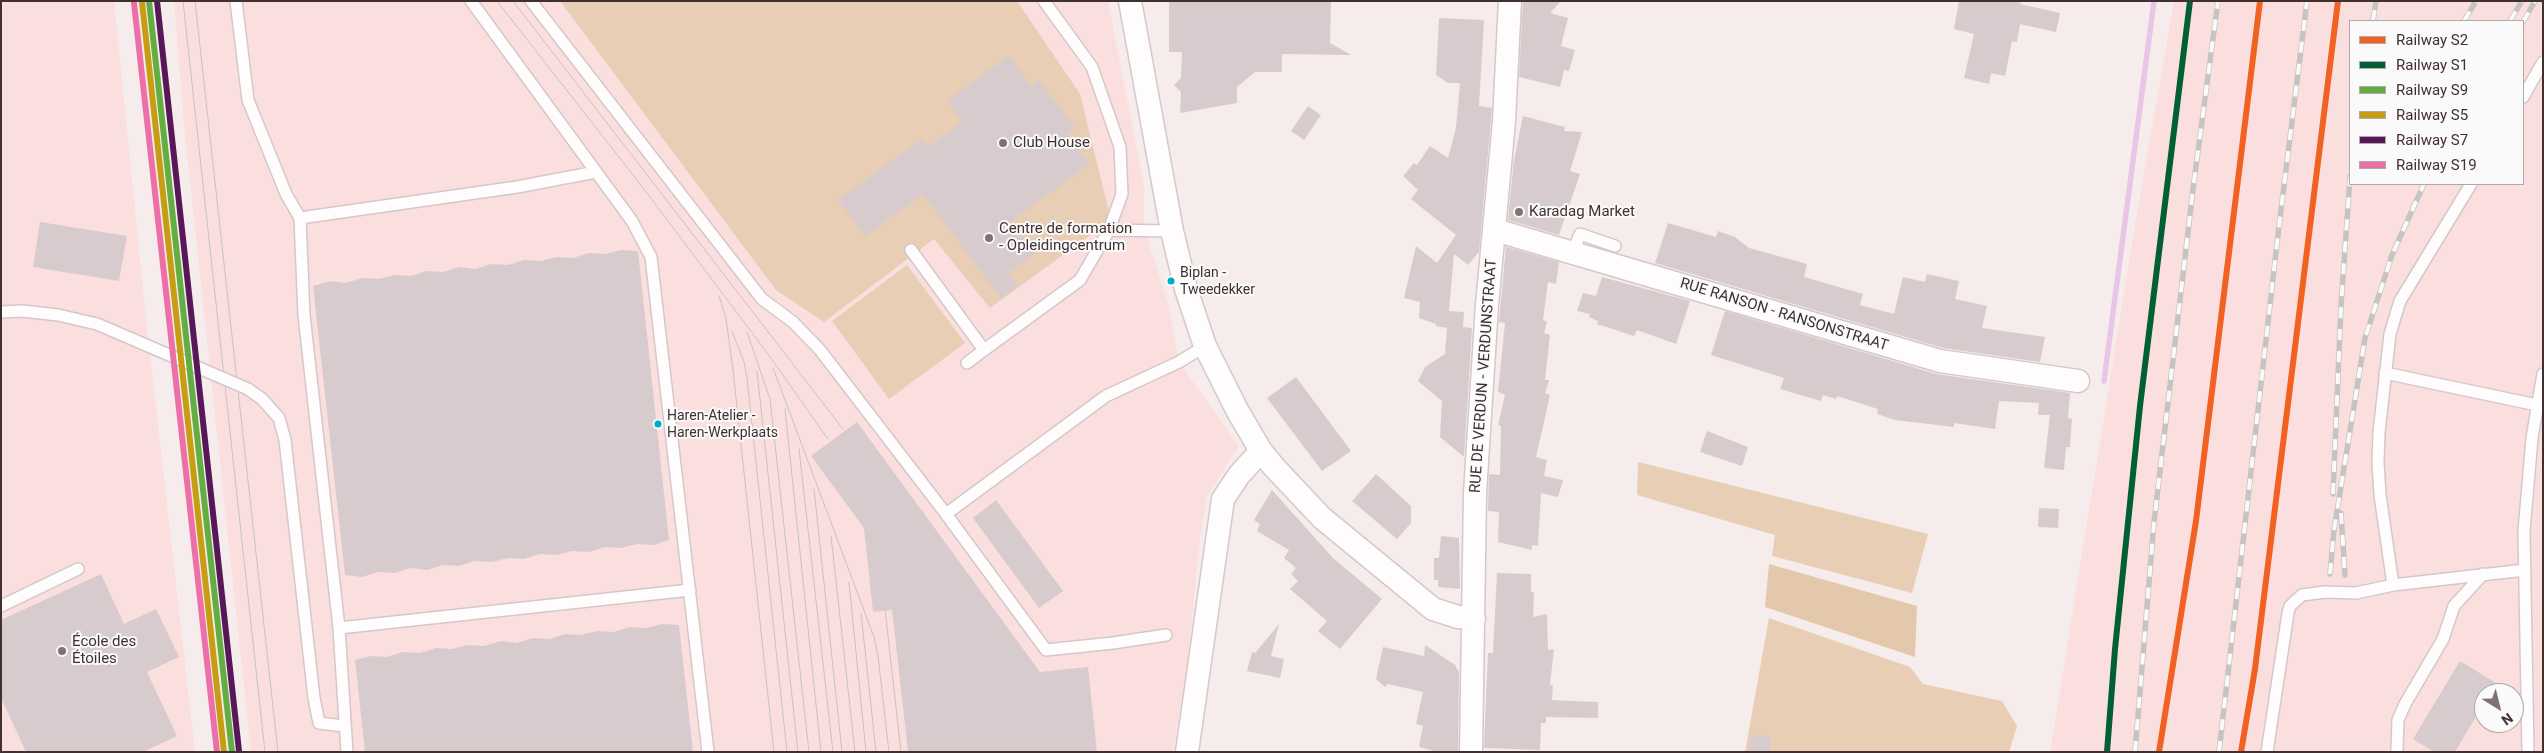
<!DOCTYPE html>
<html>
<head>
<meta charset="utf-8">
<style>
	body { margin:0 }
	#map { position:relative; width:2544px; height:753px; overflow:hidden; background:#f6ecec; font-family:Roboto,sans-serif }
	canvas { display:block }
	.frame { position:absolute; inset:0; border:2px solid #413030; pointer-events:none }
	.legend { position:absolute; left:2349px; top:20px; width:175px; height:165px; box-sizing:border-box; background:#fafafa; border:1px solid #b0a9a9; margin:0; padding:6px 9px; list-style:none; font-size:15px; color:#413030 }
	.legend li { display:flex; align-items:center; gap:10px; height:25px }
	.legend b { width:25px; border:1px solid #b0a9a9 }
	.north { position:absolute; left:2474px; top:683px; width:50px; height:50px; box-sizing:border-box; background:#fafafa; border:1px solid #b0a9a9; border-radius:50%; rotate:144deg; font-size:14px; font-weight:700; line-height:20px; text-align:center; color:#413030 }
	.north::after { content:''; display:block; margin:auto; width:18px; height:22px; background:#807272; clip-path:polygon(50% 0,100% 100%,50% 72%,0 100%) }
</style>
</head>
<body>
<div id="map">
<canvas width="2544" height="753"></canvas>
<div class="frame"></div>
<ul class="legend">
<li><b style="height:6px;background:#f16122"></b>Railway S2</li>
<li><b style="height:6px;background:#005f33"></b>Railway S1</li>
<li><b style="height:6px;background:#63ae43"></b>Railway S9</li>
<li><b style="height:6px;background:#c69d13"></b>Railway S5</li>
<li><b style="height:6px;background:#571759"></b>Railway S7</li>
<li><b style="height:6px;background:#ed6fa7"></b>Railway S19</li>
</ul>
<div class="north">N</div>
</div>
<script>
const g = document.querySelector('canvas').getContext('2d');
g.lineJoin = 'round';
function fill(path, color) {
  g.fillStyle = color;
  g.fill(path, 'evenodd');
}
function toPath(rows) {
  const path = new Path2D();
  for (const r of rows) {
    path.moveTo(r[0], r[1]);
    for (let i = 2; i < r.length; i += 2) path.lineTo(r[i], r[i + 1]);
  }
  return path;
}
function strokePath(path, color, width, dash) {
  g.strokeStyle = color;
  g.lineWidth = width;
  g.lineCap = dash ? 'butt' : 'round';
  g.setLineDash(dash || []);
  g.stroke(path);
}
function write(font, color, halo, rows, align = 'center') {
  g.font = font + ' Roboto,sans-serif';
  g.lineWidth = 4;
  g.setLineDash([]);
  g.textBaseline = 'middle';
  g.strokeStyle = halo;
  g.fillStyle = color;
  for (const [text, x, y, turn = 0] of rows) {
    g.save();
    g.translate(x, y);
    g.rotate((+turn || 0) * Math.PI / 180);
    g.textAlign = isNaN(turn) ? turn : align;
    if (halo) g.strokeText(text, 0, 0);
    g.fillText(text, 0, 0);
    g.restore();
  }
}
const built = toPath([
	[1,1,114,1,146,319,195,752,1,752],
	[174,1,1108,1,1144,184,1144,229,1169,306,1179,362,1239,446,1207,496,1200,539,1186,676,1173,752,251,752,185,135],
	[2174,1,2543,1,2543,752,2050,752,2135,225],
	[2350,21,2523,21,2523,184,2350,184],
	[2484,693,2514,693,2514,723,2484,723]
]);
const green = toPath([
	[560,1,1017,1,1080,94,1111,220,990,308,934,239,824,322,776,290],
	[907,265,965,343,889,399,832,321],
	[1638,462,1928,534,1912,593,1772,556,1775,535,1637,495],
	[1769,618,1910,667,1923,684,2002,701,2017,726,2009,752,1745,752]
]);
const forest = toPath([
	[1769,564,1917,606,1915,657,1765,607]
]);
const stream = toPath([
	[2104,381,2154,1]
]);
const building = toPath([
	[1169,1,1331,1,1330,43,1351,55,1282,54,1282,72,1255,72,1237,87,1237,103,1180,113,1181,92,1174,85,1181,78,1182,52,1169,52],
	[1523,1,1561,1,1550,13,1568,18,1561,46,1575,50,1569,71,1564,70,1560,87,1519,77],
	[1959,1,2021,1,2020,4,2060,13,2056,32,2020,24,2017,42,2012,41,2005,76,1991,73,1989,84,1964,78,1974,34,1954,29],
	[1439,18,1484,20,1479,106,1492,108,1479,252,1468,265,1454,254,1449,311,1464,312,1463,327,1472,328,1464,457,1440,437,1442,401,1418,381,1425,367,1445,354,1447,328,1436,326,1436,324,1419,318,1420,302,1404,298,1416,246,1437,263,1456,235,1411,199,1418,190,1403,176,1414,163,1417,165,1430,146,1448,158,1456,128,1460,83,1448,83,1436,75],
	[1009,56,1031,86,1039,80,1075,128,1067,134,1089,164,1010,222,1034,254,1009,273,1018,286,1001,298,923,194,865,236,838,200,922,139,928,147,962,122,947,101],
	[1308,106,1321,115,1304,140,1291,131],
	[1523,116,1565,127,1564,131,1582,132,1570,171,1580,174,1559,235,1508,220,1514,160],
	[40,222,127,236,119,281,33,267],
	[1668,223,1716,237,1718,231,1735,237,1749,248,1807,264,1804,277,1863,294,1860,305,1894,314,1903,277,1925,282,1927,274,1959,281,1955,299,1987,306,1982,328,2045,337,2040,362,1943,348,1655,263],
	[1506,247,1559,262,1556,284,1548,282,1543,320,1547,322,1544,333,1550,335,1545,380,1549,380,1545,393,1550,395,1536,457,1547,460,1544,476,1563,480,1558,497,1541,493,1538,546,1532,545,1532,550,1498,542,1499,512,1488,511,1489,474,1500,475,1501,426,1498,425,1505,395,1498,392,1505,323,1499,322],
	[621,250,638,251,669,540,654,545,637,544,621,548,605,547,589,552,572,551,556,555,540,554,524,559,508,558,492,562,475,561,459,566,443,565,427,570,410,568,395,573,378,572,362,577,345,575,313,286,330,281,346,283,362,278,379,279,395,275,411,276,427,271,443,272,459,267,476,269,491,264,508,265,524,260,541,261,556,257,573,258,589,253,605,254],
	[1602,277,1690,301,1676,344,1637,330,1634,336,1597,324,1598,321,1589,317,1590,314,1577,311,1583,293,1596,296],
	[1725,311,1936,374,2070,393,2068,418,2072,419,2070,447,2066,447,2064,470,2044,468,2050,415,2038,415,2039,403,1999,401,1995,429,1954,423,1954,427,1895,420,1877,414,1878,409,1837,396,1836,399,1823,395,1821,401,1780,389,1784,378,1711,355],
	[1296,377,1351,451,1322,471,1267,398],
	[857,422,1040,672,1088,667,1097,752,908,752,892,610,873,612,864,528,811,456],
	[1707,431,1748,447,1742,466,1700,452],
	[1376,474,1411,506,1411,523,1397,539,1352,501],
	[1272,490,1333,558,1382,599,1340,649,1318,631,1327,621,1290,589,1298,581,1291,574,1296,568,1284,558,1289,550,1257,531,1260,524,1254,520],
	[996,500,1063,591,1039,608,973,518],
	[2039,508,2059,509,2058,528,2038,527],
	[1441,536,1459,538,1460,589,1438,587,1438,580,1434,580,1434,558,1439,558],
	[1497,573,1531,574,1531,592,1534,592,1533,617,1547,614,1548,650,1554,649,1550,685,1553,685,1552,700,1598,702,1598,718,1546,717,1546,723,1541,723,1540,750,1484,748,1488,653,1493,653],
	[101,574,124,624,156,609,179,657,147,672,177,736,143,752,26,752,1,698,1,620],
	[662,624,679,625,693,752,365,752,355,660,371,656,387,657,403,652,420,653,436,648,452,649,468,645,484,646,501,641,517,643,533,638,549,639,565,634,581,635,597,631,614,632,630,627,646,628],
	[1279,624,1271,656,1284,659,1280,678,1247,671,1252,652,1255,653],
	[1425,645,1455,665,1459,672,1458,752,1438,752,1419,747,1423,726,1416,724,1423,692,1388,684,1385,687,1376,679,1383,647,1424,656],
	[2460,661,2496,683,2490,693,2484,693,2484,703,2455,752,2434,752,2413,739],
	[1751,735,1771,737,1769,752,1749,752]
]);
const lane = toPath([
	[236,1,248,100,286,194,300,218,304,315,339,628,347,752],
	[471,1,632,221,651,257,708,752],
	[531,1,762,299,793,322,820,350,946,514,1106,396,1179,362,1205,346],
	[2523,97,2543,62],
	[300,218,517,187,596,172],
	[1109,230,1172,231],
	[911,250,984,350,1080,280,1109,230,1122,194,1120,147,1092,67,1044,1],
	[1573,252,1580,234,1615,246],
	[1,312,22,311,58,315,97,324,111,330],
	[967,363,984,350],
	[2385,373,2537,405],
	[248,389,262,399,279,418,285,440,314,698,319,723,344,726],
	[946,514,1046,650,1113,643,1166,635],
	[2393,585,2380,495,2378,462,2379,432,2390,334,2400,301,2471,184],
	[1,606,78,569],
	[339,628,690,590],
	[2267,752,2288,613,2290,606,2302,595,2325,592,2356,593,2393,585,2525,570],
	[2397,752,2398,720,2405,704,2443,639,2454,606,2483,574],
	[2528,752,2524,531,2532,438,2543,374]
]);
const street = toPath([
	[1130,1,1172,231,1186,289,1205,346,1237,410,1261,451,1274,467,1322,518,1433,609,1458,617,1474,618],
	[1495,230,1940,361,2078,381],
	[1187,752,1223,499,1239,475,1261,451],
	[1471,752,1475,493,1487,305,1504,121,1510,1]
]);
const tram = toPath([
	[183,1,265,752],
	[195,1,278,752],
	[497,1,647,193,768,354,828,439],
	[513,1,843,429],
	[719,296,726,318,733,370,774,752],
	[732,331,744,362,747,378,787,752],
	[747,332,770,399,809,752],
	[773,368,874,637,878,656,889,752],
	[757,371,798,752],
	[785,409,821,752],
	[799,449,833,752],
	[814,489,842,752],
	[831,536,855,752],
	[849,582,866,752],
	[885,609,901,752],
	[861,613,876,752]
]);
const rail = toPath([
	[2373,21,2376,1],
	[2464,21,2476,1],
	[2510,21,2522,1],
	[2523,22,2535,1],
	[2333,494,2341,306,2350,177],
	[2341,513,2345,575],
	[2330,574,2334,530,2365,338,2392,255,2424,184],
	[2135,752,2154,522,2193,189,2218,1],
	[2219,752,2279,226,2307,1]
]);
const laneBridge = toPath([
	[111,330,248,389]
]);
const rail1 = toPath([
	[2159,752,2196,521,2260,1],
	[2241,752,2255,669,2338,1]
]);
const rail2 = toPath([
	[2107,752,2115,649,2140,406,2190,1]
]);
const rail3 = toPath([
	[149,1,232,752]
]);
const rail4 = toPath([
	[142,2,224,752]
]);
const rail5 = toPath([
	[157,1,239,751]
]);
const rail6 = toPath([
	[134,3,217,752]
]);
const markers = [
	[1003,143,5,"#807272"],
	[1519,212,5,"#807272"],
	[989,238,5,"#807272"],
	[1171,281,4.5,"#00a9ce"],
	[658,424,4.5,"#00a9ce"],
	[62,651,5,"#807272"]
];
const busNames = [
	["Biplan -",1180,273],
	["Tweedekker",1180,290],
	["Haren-Atelier -",667,416],
	["Haren-Werkplaats",667,433]
];
const poiNames = [
	["Club House",1013,143],
	["Karadag Market",1529,212],
	["Centre de formation",999,229],
	["- Opleidingcentrum",999,246],
	["École des",72,642],
	["Étoiles",72,659]
];
const streetNames = [
	["RUE RANSON - RANSONSTRAAT",1784,315,17],
	["RUE DE VERDUN - VERDUNSTRAAT",1484,376,-86]
];
fill(built, '#fbdfdf');
fill(green, '#e7ceb5');
fill(forest, '#e3c8ab');
strokePath(stream, '#e9c5e7', 5.5);
fill(building, '#d7cbce');
strokePath(lane, '#d4c8c8', 14);
strokePath(street, '#d4c8c8', 25);
strokePath(lane, '#fefcfc', 11);
strokePath(street, '#fefcfc', 22);
strokePath(tram, '#c7c3c3', 1);
strokePath(rail, '#c7c3c3', 5.5);
strokePath(rail, '#fafafa', 4, [11]);
strokePath(laneBridge, '#d4c8c8', 14, []);
strokePath(laneBridge, '#fefcfc', 11);
strokePath(rail1, '#f16122', 6);
strokePath(rail2, '#005f33', 6);
strokePath(rail3, '#63ae43', 6);
strokePath(rail4, '#c69d13', 6);
strokePath(rail5, '#571759', 6);
strokePath(rail6, '#ed6fa7', 6);
for (const [x, y, r, color] of markers) {
  const dot = new Path2D();
  dot.arc(x, y, r, 0, 2 * Math.PI);
  g.fillStyle = color;
  g.fill(dot);
  strokePath(dot, '#fafafa', 2);
}
write('14px', '#413030', '#fafafa', busNames, 'left');
write('15px', '#413030', '#fafafa', poiNames, 'left');
write('15px', '#413030', '#fafafa', streetNames);
</script>
</body>
</html>
